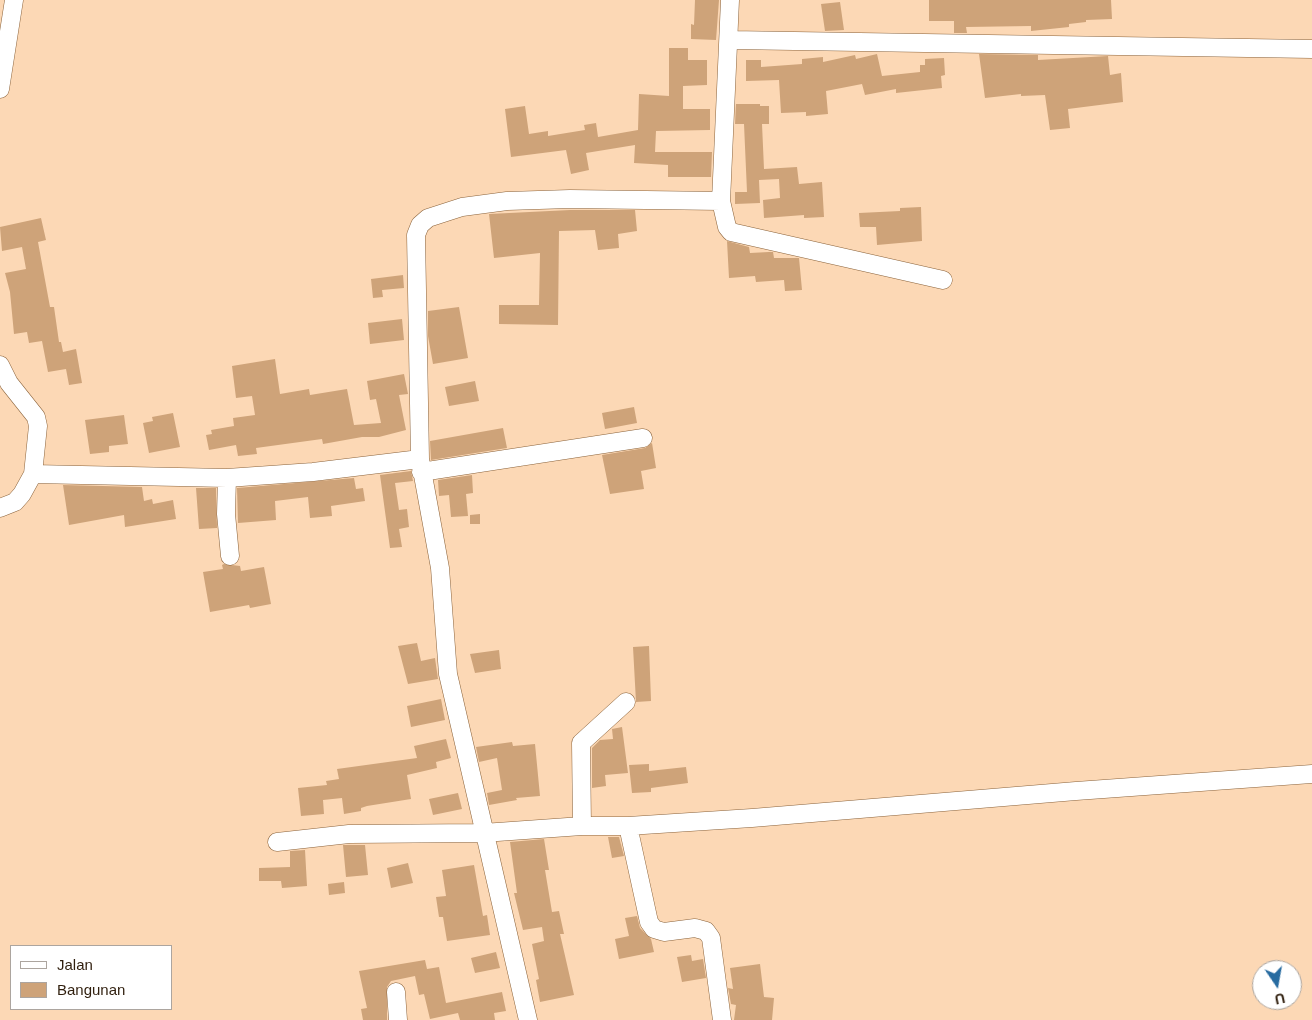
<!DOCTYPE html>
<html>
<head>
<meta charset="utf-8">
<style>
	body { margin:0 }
	#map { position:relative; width:1312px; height:1020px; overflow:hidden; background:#fcd8b5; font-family:Helvetica,sans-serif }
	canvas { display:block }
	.legend { position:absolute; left:10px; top:945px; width:162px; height:65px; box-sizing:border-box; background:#fff; border:1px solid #aca59f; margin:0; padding:6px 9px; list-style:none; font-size:15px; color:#301f0e }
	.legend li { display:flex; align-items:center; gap:10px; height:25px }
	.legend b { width:25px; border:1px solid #aca59f }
	.north { position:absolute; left:1252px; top:960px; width:50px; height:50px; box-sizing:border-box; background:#fff; border:1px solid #aca59f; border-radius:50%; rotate:168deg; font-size:14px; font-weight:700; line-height:20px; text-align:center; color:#301f0e }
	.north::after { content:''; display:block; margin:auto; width:18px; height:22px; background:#276ba0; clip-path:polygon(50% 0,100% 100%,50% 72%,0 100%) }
</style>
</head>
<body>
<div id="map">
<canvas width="1312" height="1020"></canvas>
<ul class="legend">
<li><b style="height:6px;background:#fff"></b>Jalan</li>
<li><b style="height:14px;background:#cea379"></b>Bangunan</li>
</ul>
<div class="north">U</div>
</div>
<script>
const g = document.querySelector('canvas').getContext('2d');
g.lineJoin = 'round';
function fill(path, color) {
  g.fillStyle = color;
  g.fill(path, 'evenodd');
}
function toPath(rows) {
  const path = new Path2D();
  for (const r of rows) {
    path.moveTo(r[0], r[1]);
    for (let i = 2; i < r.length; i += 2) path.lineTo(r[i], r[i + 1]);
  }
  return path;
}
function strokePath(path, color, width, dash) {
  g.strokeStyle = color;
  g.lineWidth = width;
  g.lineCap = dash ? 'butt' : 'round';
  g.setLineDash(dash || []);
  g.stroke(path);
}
const building = toPath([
	[695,0,719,0,716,40,691,39,691,24,694,25],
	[929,0,1111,0,1112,19,1086,20,1086,22,1069,24,1069,27,1031,31,1031,26,966,27,967,33,954,33,954,21,929,21],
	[840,2,844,30,825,31,821,4],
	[669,48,688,48,688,60,707,60,707,85,683,86,683,109,710,109,710,130,656,131,655,152,712,152,711,177,668,177,668,165,634,163,635,145,586,153,589,170,571,174,566,150,511,157,505,109,525,106,529,134,548,131,548,136,585,130,584,125,596,123,598,137,638,130,639,94,669,96],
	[877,54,882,76,920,72,920,65,925,65,925,59,944,58,945,75,941,76,942,88,896,93,896,89,865,95,862,84,826,91,828,114,806,116,806,112,781,113,779,80,746,81,746,60,761,60,761,67,802,64,802,59,823,57,823,62,855,55,856,59],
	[979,54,1038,55,1038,60,1108,56,1110,75,1121,73,1123,102,1068,109,1070,128,1050,130,1045,95,1021,96,1021,94,985,98],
	[736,104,760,104,760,106,769,106,769,124,762,124,764,169,797,167,799,184,822,182,824,217,804,218,804,215,764,218,763,200,780,198,779,179,759,180,760,203,735,204,735,192,747,192,744,124,735,124],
	[921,207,922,241,877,245,876,227,860,227,859,213,900,211,900,208],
	[570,210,635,210,637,231,618,234,619,248,598,250,595,230,559,231,558,325,499,324,499,305,539,305,540,253,494,258,489,214],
	[41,218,46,240,38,242,50,307,54,307,59,342,61,342,63,352,76,349,82,383,69,385,66,369,48,372,42,341,29,343,27,332,14,334,10,292,5,273,26,269,22,247,2,251,0,227],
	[727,241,749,247,750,253,769,252,773,252,774,258,799,258,802,290,785,291,784,280,756,282,755,276,729,278],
	[403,275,404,288,382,290,383,297,373,298,371,279],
	[459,307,468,358,433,364,428,336,428,311],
	[402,319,404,340,370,344,368,323],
	[275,359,280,394,309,389,310,395,347,389,354,425,381,423,376,399,370,400,367,381,404,374,408,394,399,395,406,430,379,437,362,437,323,444,322,439,256,448,257,454,238,456,236,445,209,450,206,435,212,434,211,430,234,426,233,418,255,415,252,396,236,398,232,366],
	[475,381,479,401,449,406,445,387],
	[634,407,637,423,605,429,602,413],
	[173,413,180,447,149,453,143,423,153,421,152,417],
	[124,415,128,444,109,446,109,452,90,454,85,420],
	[503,428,507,448,431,460,430,441],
	[652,443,656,468,641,471,644,489,610,494,602,455,645,448],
	[411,471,413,481,395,483,399,510,407,509,409,527,399,529,402,547,390,548,380,475],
	[472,475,473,493,466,494,468,516,451,517,449,495,439,496,438,480],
	[354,478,356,489,363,488,365,501,331,506,332,516,310,518,308,497,275,501,276,520,238,523,237,488],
	[63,485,142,487,144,501,152,499,153,504,173,500,176,519,125,527,124,515,69,525],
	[196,488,216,488,217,528,199,529],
	[480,514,480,524,470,524,470,515],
	[224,564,240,566,241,571,264,567,271,604,250,608,249,605,210,612,203,572,223,569,222,565],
	[417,643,421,661,435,658,438,679,408,684,398,646],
	[649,646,651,701,636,702,633,647],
	[499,650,501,669,475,673,470,654],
	[441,699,445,720,411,727,407,706],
	[622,727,628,773,605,775,606,786,592,788,592,748,600,740,613,739,612,729],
	[446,739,451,758,436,762,437,768,407,775,411,799,367,806,361,808,361,811,344,814,342,798,323,800,324,814,301,816,298,788,327,785,326,781,339,779,337,769,417,758,414,746],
	[512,742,513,746,535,744,540,796,516,798,517,800,489,805,487,793,502,790,497,758,479,762,476,747],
	[649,764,649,771,686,767,688,783,651,788,651,792,632,793,629,765],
	[458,793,462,809,433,815,429,799],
	[608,837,619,837,624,856,612,858],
	[544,839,549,870,545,870,552,912,559,911,564,934,560,934,574,995,540,1002,536,980,539,979,532,944,544,941,542,927,523,930,514,893,517,893,510,842],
	[343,845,365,845,368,875,346,877],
	[305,850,307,886,282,888,281,881,259,881,259,868,290,867,290,851],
	[408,863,413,883,391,888,387,868],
	[474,865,483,916,487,915,490,935,447,941,443,917,439,917,436,897,446,896,442,870],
	[344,882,345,893,329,895,328,884],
	[637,916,640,928,651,939,654,952,619,959,615,939,629,936,625,918],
	[496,952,500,968,475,973,471,958],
	[691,955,692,961,703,959,706,978,682,982,677,957],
	[425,960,427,969,439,967,446,1003,502,992,506,1011,494,1013,495,1020,460,1020,458,1013,430,1019,424,994,419,995,415,976,391,981,387,987,387,1020,363,1020,361,1009,367,1008,359,971],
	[760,964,764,997,774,998,772,1020,734,1020,736,1005,731,1004,728,988,733,989,730,968]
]);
const minor = toPath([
	[730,0,721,201,727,227,731,232,943,280],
	[730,40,1312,49],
	[0,89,14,0],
	[0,365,9,383,36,417,38,426,33,474,22,494,15,502,0,508],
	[421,472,643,438],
	[33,474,227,478,313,472,420,459],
	[227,478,226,514,230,556],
	[582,826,581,743,626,702],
	[628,826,649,922,654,929,664,932,695,928,706,931,711,938,722,1020],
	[277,842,349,834,483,833,582,826,628,826,752,818,1076,791,1312,774],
	[396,992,398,1020],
	[528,1020,448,674,440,568,420,459,416,235,420,225,428,218,462,207,507,201,570,199,721,201]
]);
fill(building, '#cea379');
strokePath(minor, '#8b633b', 19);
strokePath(minor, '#fff', 18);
</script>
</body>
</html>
